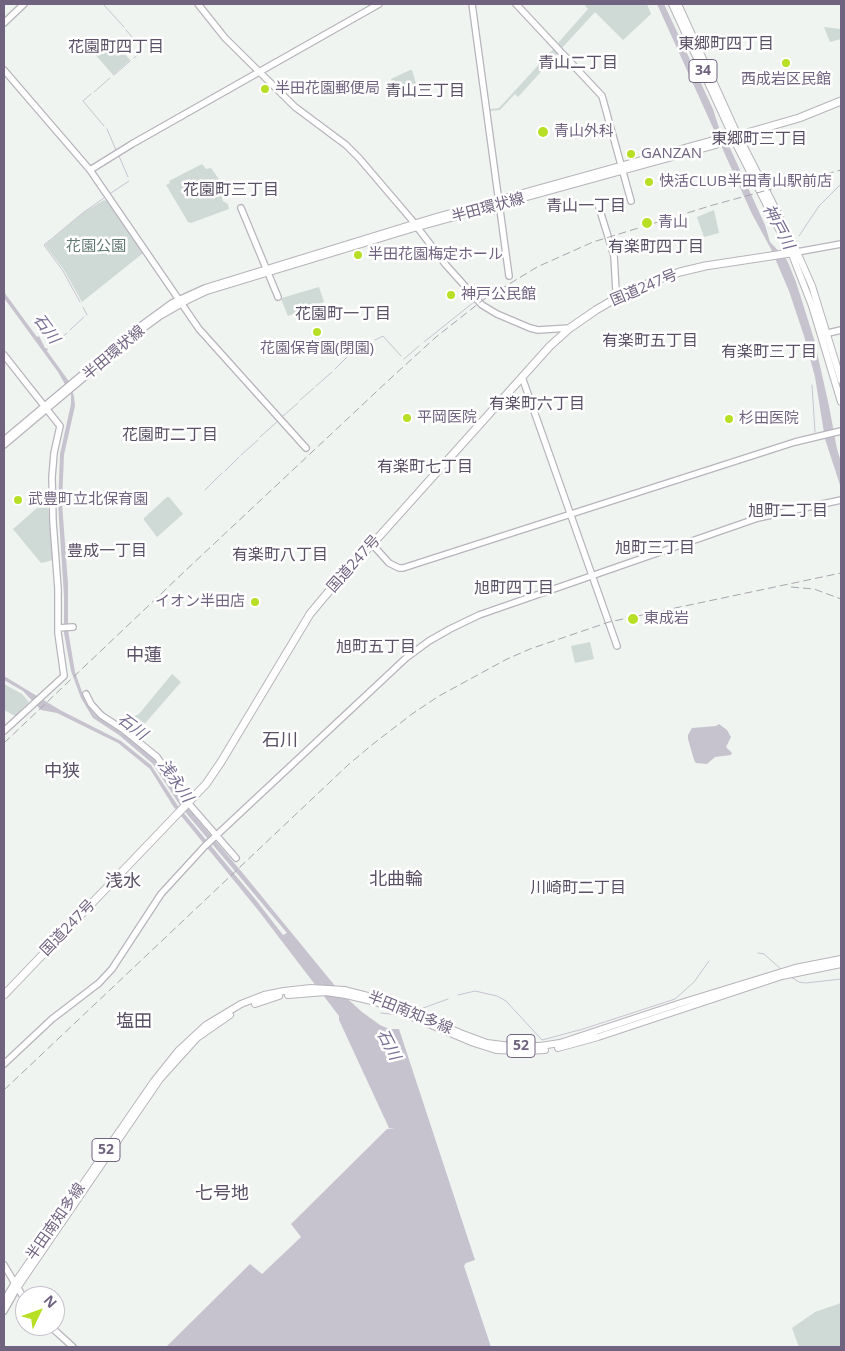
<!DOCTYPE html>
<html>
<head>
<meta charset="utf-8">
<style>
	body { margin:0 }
	#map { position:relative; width:845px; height:1351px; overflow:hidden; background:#f0f4f0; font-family:"Open Sans",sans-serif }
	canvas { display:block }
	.frame { position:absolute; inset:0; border:5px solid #706380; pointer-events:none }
	.north { position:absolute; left:15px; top:1286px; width:50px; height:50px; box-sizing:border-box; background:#fff; border:1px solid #c6c1cc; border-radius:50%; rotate:48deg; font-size:14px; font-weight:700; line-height:20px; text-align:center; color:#706380 }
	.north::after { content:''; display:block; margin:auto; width:18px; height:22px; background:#b6df25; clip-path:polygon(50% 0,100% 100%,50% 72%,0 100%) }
</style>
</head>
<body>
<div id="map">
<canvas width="845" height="1351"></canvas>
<div class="frame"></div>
<div class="north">N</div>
</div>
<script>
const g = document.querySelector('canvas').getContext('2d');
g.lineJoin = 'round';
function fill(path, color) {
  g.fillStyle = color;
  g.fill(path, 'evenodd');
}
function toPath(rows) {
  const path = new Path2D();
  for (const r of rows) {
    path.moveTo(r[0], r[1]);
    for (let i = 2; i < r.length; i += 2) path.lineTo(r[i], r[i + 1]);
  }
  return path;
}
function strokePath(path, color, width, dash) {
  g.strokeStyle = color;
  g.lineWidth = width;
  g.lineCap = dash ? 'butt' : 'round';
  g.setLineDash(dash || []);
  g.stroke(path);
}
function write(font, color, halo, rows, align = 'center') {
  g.font = font + ' "Open Sans","Noto Sans JP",sans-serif';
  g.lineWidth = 5;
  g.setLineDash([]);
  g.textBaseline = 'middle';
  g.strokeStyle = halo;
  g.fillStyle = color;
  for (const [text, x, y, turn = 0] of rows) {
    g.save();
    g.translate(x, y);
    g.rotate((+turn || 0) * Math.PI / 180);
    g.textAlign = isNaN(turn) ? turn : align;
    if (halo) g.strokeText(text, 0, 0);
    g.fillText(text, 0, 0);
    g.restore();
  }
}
const green = toPath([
	[584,4,647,4,651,14,623,40,595,12,562,48,558,43,588,9],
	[824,27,841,29,841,39,830,42],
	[110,41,114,41,130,60,113,75,94,53],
	[554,48,558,53,518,97,515,94,500,110,489,111,489,109,499,108],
	[410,70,412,70,417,87,395,91,391,79],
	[202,164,206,169,211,168,226,189,221,196,223,201,228,204,229,209,191,223,188,222,166,185,170,183,169,181],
	[104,200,107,201,142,252,142,254,82,302,64,270,45,245,83,213],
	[714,210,719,233,704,237,697,217],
	[319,287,324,302,288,316,281,299,282,298],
	[167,497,169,497,183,514,157,537,144,520,144,518],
	[48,507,53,560,41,563,13,529,37,508],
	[590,642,594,659,575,663,571,646],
	[172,674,181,682,135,735,128,729,129,719,139,714],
	[4,684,22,694,29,702,15,716,4,710],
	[841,1303,841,1347,799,1347,792,1328,815,1312]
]);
const water = toPath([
	[657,4,664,4,713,109,720,131,730,148,765,225,770,242,787,260,796,282,814,339,829,406,837,449,841,462,841,488,825,439,815,377,804,336,789,291,771,249,752,214],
	[4,292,37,337,39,336,45,348,48,349,47,351,68,380,74,396,75,406,64,455,62,503,68,584,68,630,75,672,86,703,95,715,136,743,157,762,181,800,241,871,340,992,362,1012,380,1025,389,1029,399,1029,475,1260,466,1263,464,1266,491,1347,166,1347,250,1264,262,1274,301,1237,291,1224,387,1129,395,1128,389,1128,339,1020,339,1016,258,910,173,806,150,769,118,743,57,713,41,710,23,691,4,680,4,676,60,710,121,741,151,765,178,806,256,900,283,935,287,933,181,807,153,764,119,735,93,718,81,698,71,671,64,633,64,596,58,504,60,454,71,404,71,395,58,372,4,298],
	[719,724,727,730,731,737,726,747,732,753,731,755,715,757,707,764,696,763,694,760,688,739,688,735,692,728,716,726]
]);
const stream = toPath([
	[103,4,124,27],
	[126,30,143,50,134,58],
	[114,75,130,61],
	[94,92,110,78],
	[91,94,83,101,104,126],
	[107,129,116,150],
	[119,156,128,177],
	[111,193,129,181],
	[799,236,819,206,840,185],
	[80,302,63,271,44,245,84,212,104,198],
	[83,307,87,315],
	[70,330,84,317],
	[375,340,383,336,401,356],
	[424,342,474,302],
	[52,345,67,333],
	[353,352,372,342],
	[404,359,419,346],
	[335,369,350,354],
	[812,385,815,432],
	[316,386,332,372],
	[300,400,314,388],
	[283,416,298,403],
	[260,437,278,421],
	[241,455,258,440],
	[225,471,239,457],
	[205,490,222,473],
	[758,953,764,954,782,970],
	[791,977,799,982,806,983,841,979],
	[458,995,475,991,497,996,506,1001,542,1040,583,1029,675,999,694,982,709,961],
	[415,1011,448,999],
	[381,1013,400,1015]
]);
const secondary = toPath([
	[198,4,225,38,295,107,346,145,359,158,411,219,446,265,482,305,497,314,530,328,538,330,570,328],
	[472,4,509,276],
	[516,4,602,96,631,201],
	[4,23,24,4],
	[4,70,90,170,199,329,306,448],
	[90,170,132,144,379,4],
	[598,204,614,256,616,291,618,297],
	[241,208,278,297],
	[797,252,841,244],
	[824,334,841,330],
	[4,355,60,426,54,453,52,477,53,522,58,589,58,633,64,676,4,731],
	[522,377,617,646],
	[4,440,135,330,172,303,205,288,436,217,724,137,733,137],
	[4,445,137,333,160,316,188,300,207,291,411,229,716,145,733,137],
	[372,544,389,563,399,568,403,568,795,442,841,431],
	[58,628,73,627],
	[86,694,91,704,101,715,124,730,157,757,190,805,236,858],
	[4,1064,52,1019,99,983,112,969,161,894,205,846,406,658,429,641,450,629,479,615,758,518,841,500],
	[4,1265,25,1300],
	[4,1301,14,1284],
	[4,1311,17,1288],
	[50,1326,73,1347]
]);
const primary = toPath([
	[672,4,733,137],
	[678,4,738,136],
	[791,252,812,306,841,402],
	[797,252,812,286,841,380],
	[288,995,326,992,346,995,376,1002,474,1043,496,1050,525,1051,545,1050],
	[255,1004,279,996],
	[558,1048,598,1037,782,976,841,964],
	[14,1284,154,1081,178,1051,206,1025,241,1004,264,995,284,991,311,988,344,990,387,1001,460,1033,487,1043,511,1046,540,1046,560,1043,681,1003,795,968,841,959],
	[17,1288,160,1079,197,1038,230,1015]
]);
const highway = toPath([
	[791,252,733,137,799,118,841,101],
	[4,995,206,784,221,762,310,614,340,578,376,540,550,346,570,328,596,310,625,293,654,281,680,272,705,266,797,252,738,136]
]);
const rail = toPath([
	[791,587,814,589,841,599],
	[4,743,185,571,391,378,436,337,483,300,537,267,593,242,713,205,841,170],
	[4,1090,348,765,373,744,412,714,439,696,507,659,530,649,609,622,841,573]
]);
const markers = [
	[786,63,5,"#b6df25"],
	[265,89,5,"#b6df25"],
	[543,132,6,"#b6df25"],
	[631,154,5,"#b6df25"],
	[649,182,5,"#b6df25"],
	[647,223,6,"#b6df25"],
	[358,255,5,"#b6df25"],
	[451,295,5,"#b6df25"],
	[317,332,5,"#b6df25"],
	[407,418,5,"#b6df25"],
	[729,419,5,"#b6df25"],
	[18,500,5,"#b6df25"],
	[255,602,5,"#b6df25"],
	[633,619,6,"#b6df25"]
];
const shields = [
	[703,71,28],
	[521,1046,28],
	[106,1150,28]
];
const shieldNames = [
	["34",703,71],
	["52",521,1046],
	["52",106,1150]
];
const poiNames = [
	["西成岩区民館",786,80,"center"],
	["半田花園郵便局",275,89],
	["青山外科",554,132],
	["GANZAN",641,154],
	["快活CLUB半田青山駅前店",659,182],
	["青山",658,223],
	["半田花園梅定ホール",368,255],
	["神戸公民館",461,295],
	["花園保育園(閉園)",317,349,"center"],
	["平岡医院",417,418],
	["杉田医院",739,419],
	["武豊町立北保育園",28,500],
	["イオン半田店",245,602,"right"],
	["東成岩",644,619]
];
const streetNames = [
	["半田環状線",488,208,-15],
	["国道247号",644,288,-23],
	["半田環状線",114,353,-40],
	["国道247号",354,564,-48],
	["国道247号",68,928,-46],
	["半田南知多線",410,1013,22],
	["半田南知多線",56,1222,-55]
];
const parkNames = [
	["花園公園",96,247]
];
const neighbourhoodNames = [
	["東郷町四丁目",726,44],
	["花園町四丁目",116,47],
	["青山二丁目",578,63],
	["青山三丁目",425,91],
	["東郷町三丁目",759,139],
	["花園町三丁目",231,190],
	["青山一丁目",586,206],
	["有楽町四丁目",656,247],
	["花園町一丁目",343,314],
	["有楽町五丁目",650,341],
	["有楽町三丁目",769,352],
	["有楽町六丁目",537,404],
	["花園町二丁目",170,435],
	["有楽町七丁目",425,467],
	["旭町二丁目",788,511],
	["旭町三丁目",655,548],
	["豊成一丁目",107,551],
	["有楽町八丁目",280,555],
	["旭町四丁目",514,588],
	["旭町五丁目",376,647],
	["川崎町二丁目",578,888]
];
const waterNames = [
	["神戸川",778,227,62],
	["石川",46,329,54],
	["石川",132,727,37],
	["浅永川",175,781,55],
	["石川",388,1045,63]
];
const quarterNames = [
	["中蓮",144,656],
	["石川",280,741],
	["中狭",62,772],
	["北曲輪",396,880],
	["浅水",123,882],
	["塩田",134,1022],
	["七号地",222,1194]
];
fill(green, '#cfd9d5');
fill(water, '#c6c3cf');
strokePath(stream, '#c6c3cf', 1);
strokePath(secondary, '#b7b4bc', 8);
strokePath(primary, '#b7b4bb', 8);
strokePath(highway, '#b6b4ba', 9);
strokePath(secondary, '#fff', 5.5);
strokePath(primary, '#fff', 6);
strokePath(highway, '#fff', 7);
strokePath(rail, '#a8a4ae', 1, [8, 4]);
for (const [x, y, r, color] of markers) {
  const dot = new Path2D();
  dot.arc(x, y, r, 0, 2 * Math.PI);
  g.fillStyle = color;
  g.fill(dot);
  strokePath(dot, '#fff', 2);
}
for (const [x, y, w] of shields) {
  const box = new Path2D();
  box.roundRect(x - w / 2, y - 11.5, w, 23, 4);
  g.fillStyle = '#fff';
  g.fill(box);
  strokePath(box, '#706380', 1);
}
write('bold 14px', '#706380', null, shieldNames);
write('15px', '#706380', '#fff', poiNames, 'left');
write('15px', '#706380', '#fff', streetNames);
write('15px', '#627873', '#fff', parkNames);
write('16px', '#5a5166', '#fff', neighbourhoodNames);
write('italic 16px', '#776d92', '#fff', waterNames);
write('18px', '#5a5166', '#fff', quarterNames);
</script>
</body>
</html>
